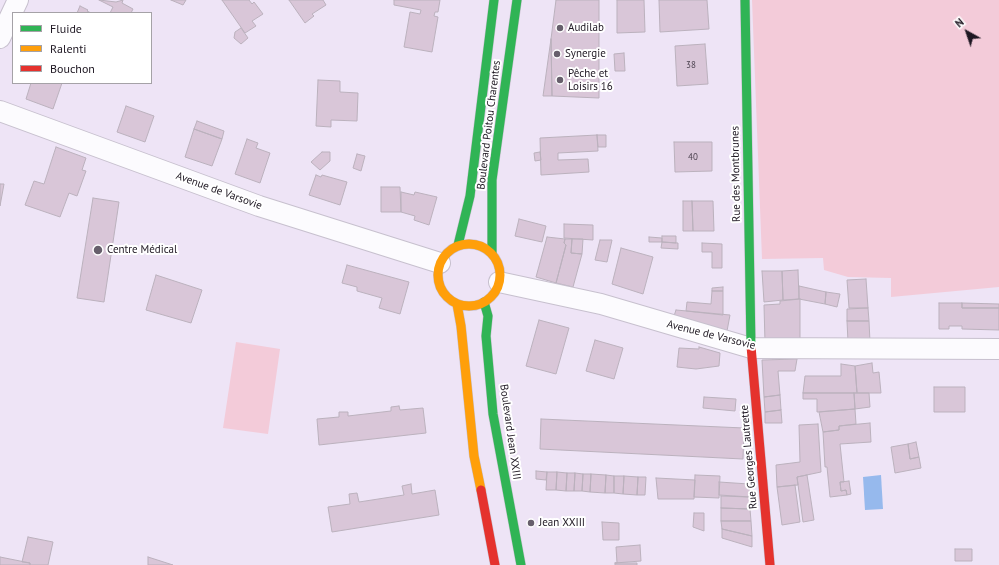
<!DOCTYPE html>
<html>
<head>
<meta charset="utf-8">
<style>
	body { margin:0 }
	#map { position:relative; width:999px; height:565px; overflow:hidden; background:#eee4f6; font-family:"PT Sans",sans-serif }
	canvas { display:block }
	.legend { position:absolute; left:12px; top:12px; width:140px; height:72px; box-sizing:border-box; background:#fff; border:1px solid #a5a2a7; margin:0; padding:5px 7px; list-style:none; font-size:12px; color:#1e1722 }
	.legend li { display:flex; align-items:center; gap:8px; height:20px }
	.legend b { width:20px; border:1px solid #a5a2a7 }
	.north { position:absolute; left:947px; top:12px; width:40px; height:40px; -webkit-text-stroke:3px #fff; paint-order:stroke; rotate:320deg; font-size:11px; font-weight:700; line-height:16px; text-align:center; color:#1e1722 }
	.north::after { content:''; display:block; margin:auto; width:14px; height:18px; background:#1e1722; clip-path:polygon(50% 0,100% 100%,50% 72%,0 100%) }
</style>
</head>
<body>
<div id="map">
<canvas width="999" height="565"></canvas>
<ul class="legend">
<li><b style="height:5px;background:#30b455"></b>Fluide</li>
<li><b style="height:5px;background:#ff9f0a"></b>Ralenti</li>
<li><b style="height:5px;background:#e5322d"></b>Bouchon</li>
</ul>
<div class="north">N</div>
</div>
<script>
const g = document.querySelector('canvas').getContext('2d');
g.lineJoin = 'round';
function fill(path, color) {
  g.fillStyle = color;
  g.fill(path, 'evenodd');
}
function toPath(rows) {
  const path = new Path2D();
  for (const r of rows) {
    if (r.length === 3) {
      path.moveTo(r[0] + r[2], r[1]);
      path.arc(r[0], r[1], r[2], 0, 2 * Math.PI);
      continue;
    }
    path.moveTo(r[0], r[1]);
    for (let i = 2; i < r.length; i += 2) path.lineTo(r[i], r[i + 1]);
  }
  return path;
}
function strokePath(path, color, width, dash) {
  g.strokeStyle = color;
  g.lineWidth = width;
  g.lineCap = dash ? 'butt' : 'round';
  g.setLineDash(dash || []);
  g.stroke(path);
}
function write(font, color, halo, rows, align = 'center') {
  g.font = font + ' "PT Sans",sans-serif';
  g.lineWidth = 4;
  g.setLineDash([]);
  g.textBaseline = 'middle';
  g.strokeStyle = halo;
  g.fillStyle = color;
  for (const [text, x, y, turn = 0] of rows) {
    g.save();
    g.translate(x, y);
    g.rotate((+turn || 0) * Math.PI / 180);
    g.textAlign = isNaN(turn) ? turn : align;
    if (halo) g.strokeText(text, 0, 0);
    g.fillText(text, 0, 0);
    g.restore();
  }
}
const green = toPath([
	[752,0,999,0,999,287,891,297,891,278,848,277,824,270,823,258,762,259],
	[236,342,280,349,268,434,223,428]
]);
const water = toPath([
	[881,475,883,509,865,510,863,477]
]);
const building = toPath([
	[99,0,116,2,123,0,122,3,133,9,131,13,110,13,113,7,99,0],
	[171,0,186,0,183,5,171,0],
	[222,0,249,0,252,4,254,2,263,14,252,21,256,26,245,33,222,0],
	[289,0,323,0,326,5,312,14,314,16,305,23,289,0],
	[394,0,440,0,438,12,435,12,434,16,438,17,432,52,404,47,410,12,420,14,421,10,394,5,394,0],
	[556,0,599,0,599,98,552,96,551,39,556,0],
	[617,0,644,0,645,32,617,33,617,0],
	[659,0,707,0,709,29,660,32,659,0],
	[80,6,88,10,87,11,91,13,77,13,80,6],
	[241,28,248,38,241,44,234,38,235,32,241,28],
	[551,39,552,96,543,96,551,39],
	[705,44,708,84,677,86,675,46,705,44],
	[624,53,625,71,615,71,614,54,624,53],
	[318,80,340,81,340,92,358,93,357,121,331,120,331,127,316,126,318,80],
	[31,83,62,83,53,109,26,99,31,83],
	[126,106,154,116,145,142,117,132,126,106],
	[197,121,224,131,222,139,194,129,197,121],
	[194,129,222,139,212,166,185,157,194,129],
	[597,135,606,135,606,147,598,147,597,135],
	[597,135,598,151,558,153,558,160,588,159,589,172,541,175,540,138,597,135],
	[247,139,258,143,256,148,270,153,260,183,235,174,247,139],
	[674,142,712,142,712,171,675,172,674,142],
	[56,147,86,158,82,170,86,171,77,196,69,193,60,217,25,205,34,181,44,184,56,147],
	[322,152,330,152,330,161,320,170,311,162,322,152],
	[540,152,541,160,535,161,534,153,540,152],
	[357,154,365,156,361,171,353,168,357,154],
	[316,175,321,177,322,175,347,182,340,205,309,195,316,175],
	[0,184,4,184,0,206,0,184],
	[381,187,400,187,401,212,381,212,381,187],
	[401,192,414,195,415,192,437,197,429,225,414,220,415,216,401,212,401,192],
	[93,198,119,202,104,302,77,298,93,198],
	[683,201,692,201,693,231,683,231,683,201],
	[692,201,713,201,714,231,693,231,692,201],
	[519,219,546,226,542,242,515,236,519,219],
	[564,224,593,225,593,240,564,238,564,224],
	[662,236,676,236,676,243,662,242,662,236],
	[547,237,565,239,564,243,566,245,556,283,536,277,547,237],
	[649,237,662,238,662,242,649,242,649,237],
	[565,239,572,239,571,253,582,254,573,287,556,283,566,245,564,243,565,239],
	[572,239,583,239,582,254,571,253,572,239],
	[600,240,612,240,607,262,595,260,600,240],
	[662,242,678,243,678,249,661,248,662,242],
	[702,243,722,244,722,268,712,268,712,252,702,252,702,243],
	[621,248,653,257,643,294,612,284,621,248],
	[347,265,409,282,400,314,379,308,382,298,357,291,357,287,342,283,347,265],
	[798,270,799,299,783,300,782,271,798,270],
	[762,271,782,271,783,300,764,302,762,271],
	[156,275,202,290,191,323,146,310,156,275],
	[866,279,868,308,849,308,847,280,866,279],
	[799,286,826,292,825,304,799,299,799,286],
	[723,287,723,291,712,291,712,288,723,287],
	[712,291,723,291,723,315,686,311,687,302,711,304,712,291],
	[826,292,840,294,837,307,825,304,826,292],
	[800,299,800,342,765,343,764,305,780,304,780,301,800,299],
	[939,303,962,303,962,308,999,308,999,330,962,329,962,326,949,326,949,329,939,329,939,303],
	[962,303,999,304,999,308,962,308,962,303],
	[868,308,869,321,847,321,847,309,868,308],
	[676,310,730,315,727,331,674,316,676,310],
	[539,320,569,328,556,374,526,366,539,320],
	[847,321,869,321,870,342,848,342,847,321],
	[595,340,623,348,614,379,586,371,595,340],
	[699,347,720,353,719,366,696,369,677,367,679,348,699,349,699,347],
	[797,359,795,371,778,371,780,395,764,397,762,360,797,359],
	[872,363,873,373,879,372,881,393,857,393,855,366,872,363],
	[841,364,855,366,857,393,803,393,805,376,841,376,841,364],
	[934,387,965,387,965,412,934,412,934,387],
	[803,393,854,393,855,409,817,412,817,399,803,399,803,393],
	[854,393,869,393,870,407,855,409,854,393],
	[780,395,781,410,765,412,764,397,780,395],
	[704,397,736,399,735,411,703,408,704,397],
	[399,406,400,410,423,408,426,433,319,445,317,419,339,417,339,412,348,412,348,416,391,411,391,407,399,406],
	[855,409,856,424,839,426,839,430,823,432,819,412,855,409],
	[781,410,782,423,765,423,765,412,781,410],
	[541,419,744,428,743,459,540,449,541,419],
	[870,423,871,442,840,444,844,482,840,482,841,491,846,490,847,495,830,497,827,467,825,467,823,432,839,430,839,426,870,423],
	[818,424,821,472,797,477,798,485,777,487,776,465,800,462,799,425,818,424],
	[916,442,919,457,910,459,908,444,916,442],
	[908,444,910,459,919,457,921,468,895,473,891,447,908,444],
	[536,471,547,472,546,480,536,479,536,471],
	[547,472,557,472,556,490,546,490,547,472],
	[557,472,567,473,566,491,556,490,557,472],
	[567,473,575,473,574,491,566,491,567,473],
	[575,473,583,474,582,491,574,491,575,473],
	[583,474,591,474,590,492,582,491,583,474],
	[591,474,606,475,605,493,590,492,591,474],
	[606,475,614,476,614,493,605,493,606,475],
	[695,475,720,476,719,498,694,497,695,475],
	[807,475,814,520,803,522,797,477,807,475],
	[614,476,624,476,623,494,614,493,614,476],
	[624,476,638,477,637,495,623,494,624,476],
	[638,477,646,477,645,495,637,495,638,477],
	[656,478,695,480,694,499,658,499,656,478],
	[849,481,851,494,847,495,846,490,841,491,840,482,849,481],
	[719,482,749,484,750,497,719,495,719,482],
	[411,484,412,494,435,490,439,515,332,532,328,507,350,504,349,494,357,493,359,502,404,495,402,486,411,484],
	[795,485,800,522,782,525,777,487,795,485],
	[721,496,750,497,750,509,721,508,721,496],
	[721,508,750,509,751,521,721,521,721,508],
	[694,513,704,513,704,531,693,527,694,513],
	[721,521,751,521,752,536,722,529,721,521],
	[602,522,619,523,619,540,603,540,602,522],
	[722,529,752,536,752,547,722,538,722,529],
	[28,537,53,542,48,565,30,565,30,563,22,562,28,537],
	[640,545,641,561,615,563,617,563,616,547,640,545],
	[955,549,972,549,972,561,955,561,955,549],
	[0,557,30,563,30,565,0,565,0,557],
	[148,557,173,565,148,565,148,557],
	[615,563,637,563,637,565,615,565,615,563]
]);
const street = toPath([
	[0,38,18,0],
	[0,111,259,206,440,263],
	[499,282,601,304,751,348,999,349]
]);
const fast = toPath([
	[745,0,751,346],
	[458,245,470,196,494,0],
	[492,253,492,180,517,0],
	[484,302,488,316,486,336,493,414,521,565]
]);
const slow = toPath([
	[469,275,31],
	[457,304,461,326,474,456,481,490]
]);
const jam = toPath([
	[751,346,770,565],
	[481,490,495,565]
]);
const markers = [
	[560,28,4,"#675f6c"],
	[557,54,4,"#675f6c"],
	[560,80,4,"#675f6c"],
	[98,250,5,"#675f6c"],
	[531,523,4,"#675f6c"]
];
const numberNames = [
	["38",691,65],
	["40",693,157]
];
const poiNames = [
	["Audilab",568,28],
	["Synergie",565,54],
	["Pêche et",568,74],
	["Loisirs 16",568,87],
	["Centre Médical",107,250],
	["Jean XXIII",539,523]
];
const streetNames = [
	["Boulevard Poitou Charentes",489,125,-83],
	["Rue des Montbrunes",736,174,-91],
	["Avenue de Varsovie",219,191,20],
	["Avenue de Varsovie",711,335,14],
	["Boulevard Jean XXIII",510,432,82],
	["Rue Georges Lautrette",749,457,-95]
];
fill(green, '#f3cbd9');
fill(water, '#96b9ed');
fill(building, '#d9c6d8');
strokePath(building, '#bbb1bd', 1);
strokePath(street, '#c7c0ce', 22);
strokePath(fast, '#c7c0ce', 10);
strokePath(slow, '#c7c0ce', 10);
strokePath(jam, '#c7c0ce', 10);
strokePath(street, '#fcfbfe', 20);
strokePath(fast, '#30b455', 9);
strokePath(slow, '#ff9f0a', 9);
strokePath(jam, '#e5322d', 9);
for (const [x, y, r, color] of markers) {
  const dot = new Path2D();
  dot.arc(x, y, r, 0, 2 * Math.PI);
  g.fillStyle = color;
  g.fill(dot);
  strokePath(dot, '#fff', 1.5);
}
write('9px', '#4d4350', null, numberNames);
write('11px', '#1e1722', '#fff', poiNames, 'left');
write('11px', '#1e1722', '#fff', streetNames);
</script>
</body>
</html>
